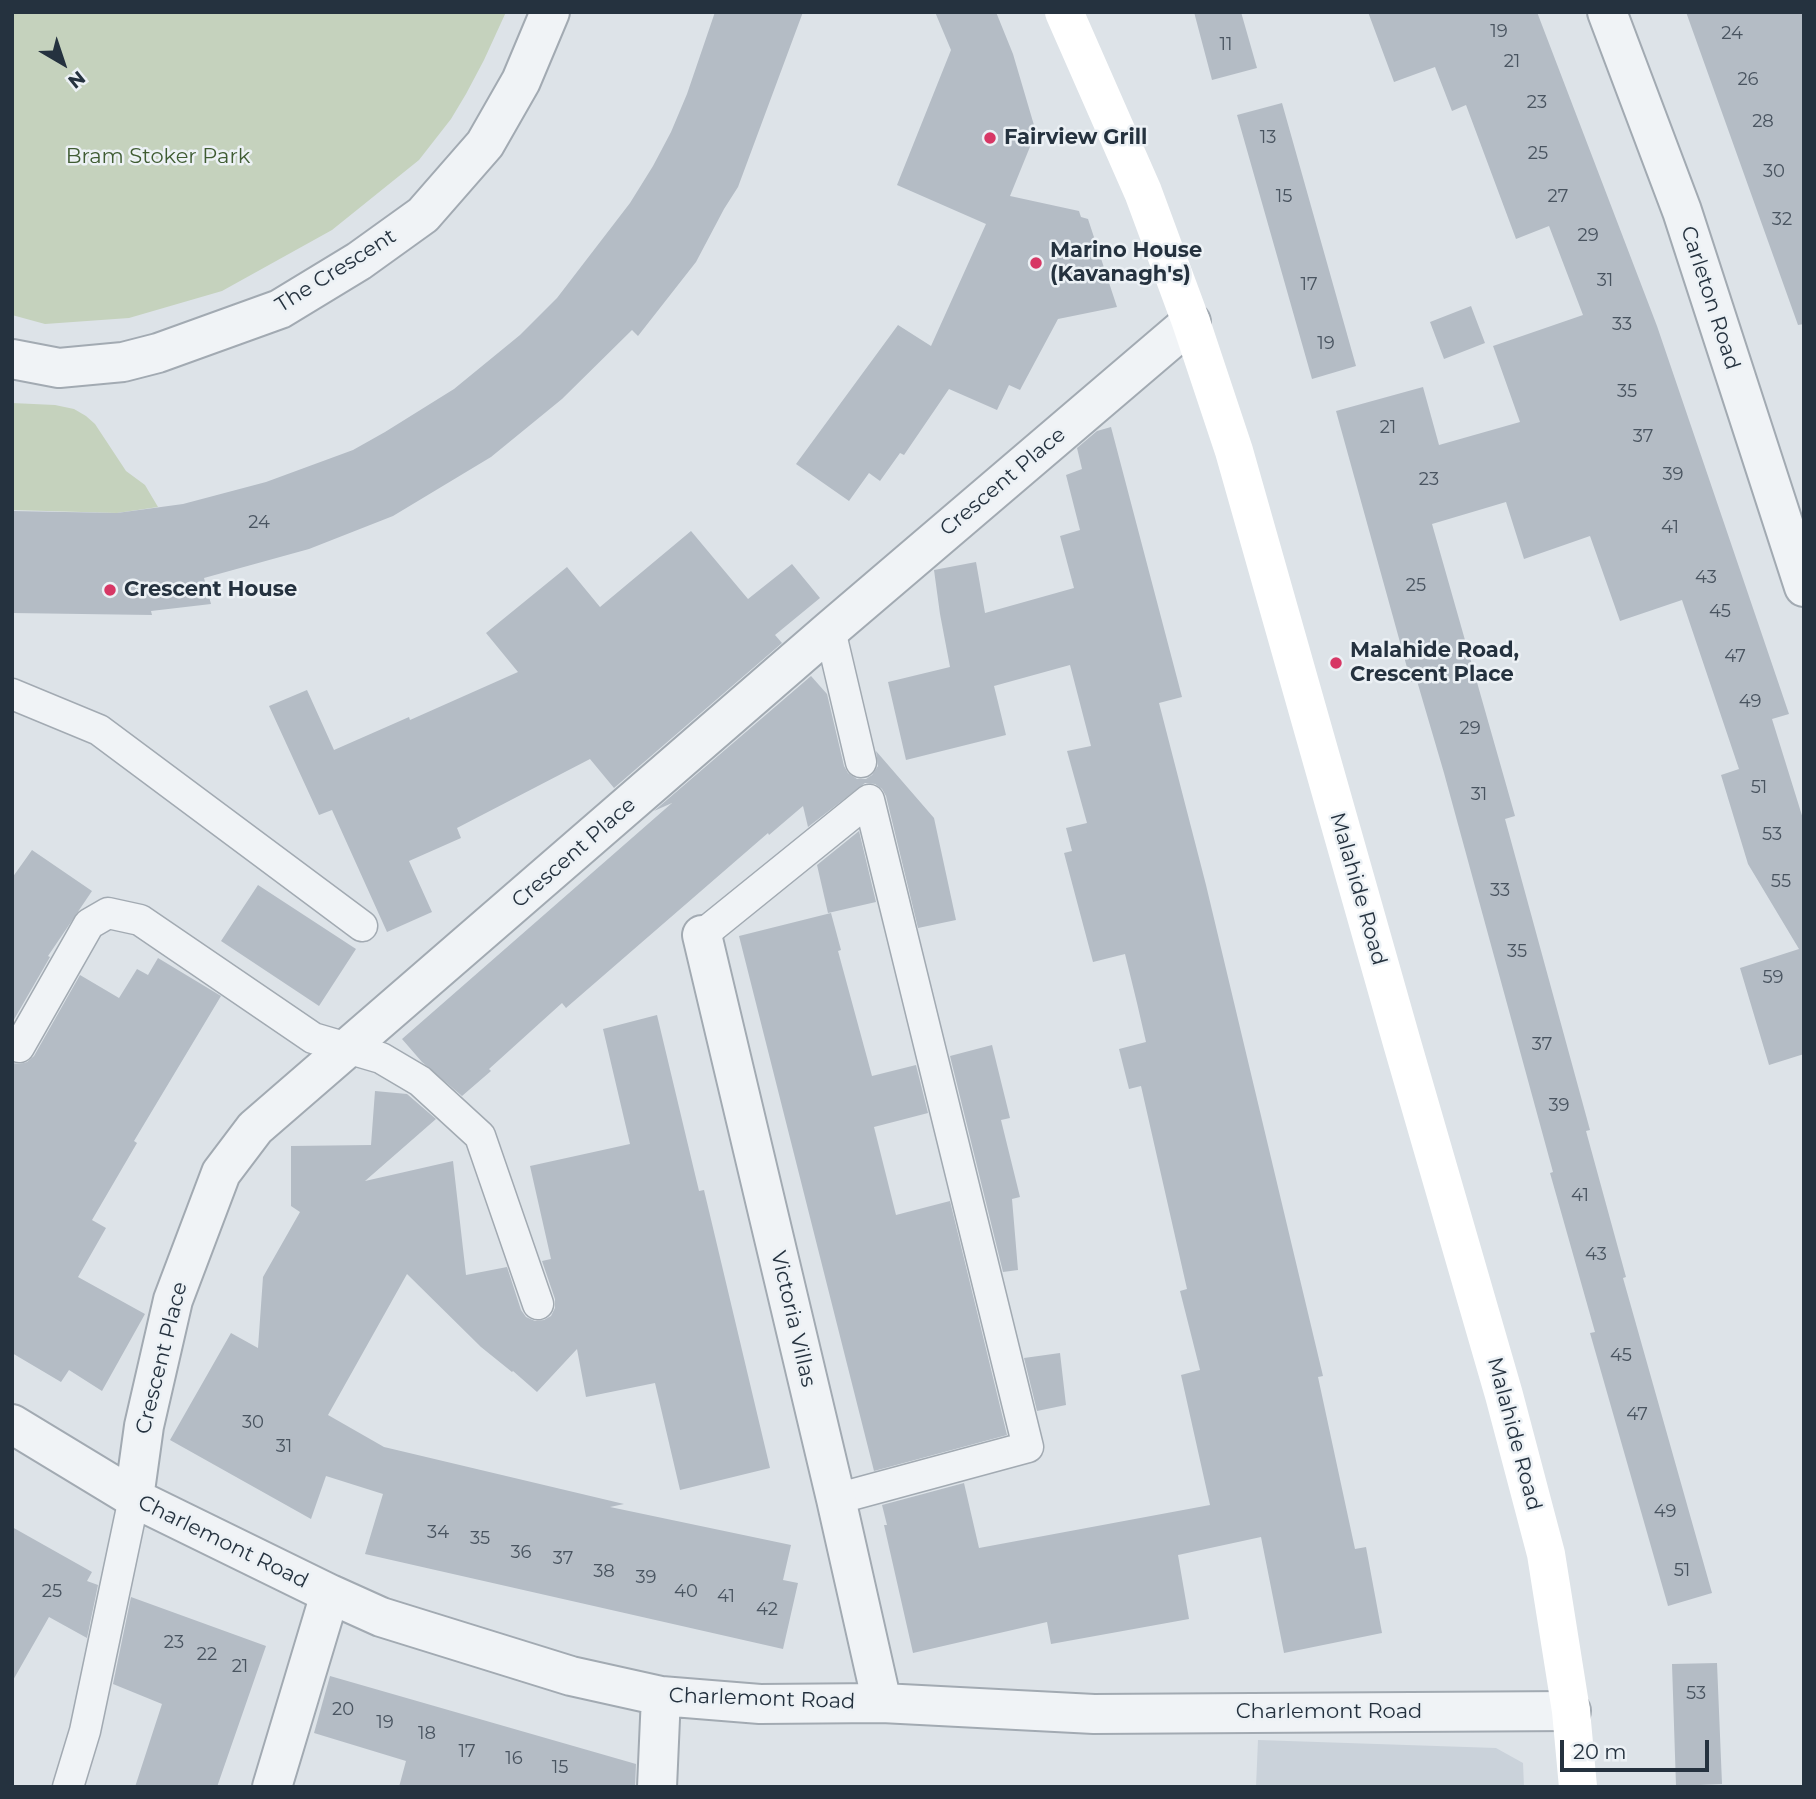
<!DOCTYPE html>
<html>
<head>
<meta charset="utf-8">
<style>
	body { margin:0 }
	#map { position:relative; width:1816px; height:1799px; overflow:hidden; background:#dde3e8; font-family:Montserrat,sans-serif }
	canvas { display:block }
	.frame { position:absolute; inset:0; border:14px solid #25323f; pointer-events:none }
	.north { position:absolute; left:28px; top:28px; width:70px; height:70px; -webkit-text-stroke:5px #ecf1f5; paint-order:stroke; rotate:141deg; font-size:19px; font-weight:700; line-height:28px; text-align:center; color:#25323f }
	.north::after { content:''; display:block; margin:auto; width:24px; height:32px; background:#25323f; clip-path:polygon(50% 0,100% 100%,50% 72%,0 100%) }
	.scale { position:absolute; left:1560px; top:1740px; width:149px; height:32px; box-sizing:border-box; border:4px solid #25323f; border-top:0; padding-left:9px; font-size:21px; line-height:24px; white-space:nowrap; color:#25323f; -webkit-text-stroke:5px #ecf1f5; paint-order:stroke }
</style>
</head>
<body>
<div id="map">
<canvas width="1816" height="1799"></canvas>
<div class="frame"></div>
<div class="north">N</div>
<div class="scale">20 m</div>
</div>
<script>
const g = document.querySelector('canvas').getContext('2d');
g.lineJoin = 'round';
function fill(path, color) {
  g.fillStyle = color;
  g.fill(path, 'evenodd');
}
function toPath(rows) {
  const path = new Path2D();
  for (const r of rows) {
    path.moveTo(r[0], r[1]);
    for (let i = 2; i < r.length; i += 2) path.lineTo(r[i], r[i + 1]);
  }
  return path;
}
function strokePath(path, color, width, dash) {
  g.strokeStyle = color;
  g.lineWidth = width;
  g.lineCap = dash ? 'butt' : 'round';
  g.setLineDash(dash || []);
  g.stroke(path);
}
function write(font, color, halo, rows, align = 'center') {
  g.font = font + ' Montserrat,sans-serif';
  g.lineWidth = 5;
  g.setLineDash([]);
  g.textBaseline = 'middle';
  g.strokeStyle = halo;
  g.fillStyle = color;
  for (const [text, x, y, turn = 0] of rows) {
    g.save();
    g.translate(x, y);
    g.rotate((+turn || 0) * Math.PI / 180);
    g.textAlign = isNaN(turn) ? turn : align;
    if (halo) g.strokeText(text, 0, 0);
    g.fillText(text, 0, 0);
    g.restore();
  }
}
const built = toPath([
	[1258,1740,1496,1748,1523,1763,1524,1787,1256,1787]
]);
const green = toPath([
	[12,12,506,12,484,60,466,94,451,119,419,160,332,230,222,291,129,318,45,324,12,315],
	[12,403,55,405,74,409,86,416,95,424,126,471,145,485,158,507,117,513,12,510]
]);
const building = toPath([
	[715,12,803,12,738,187,724,209,696,262,638,336,632,330,562,399,491,457,393,516,309,549,204,578,211,604,151,611,152,615,12,613,12,511,117,513,183,504,266,482,353,450,385,432,454,389,520,335,557,298,630,203,653,166,671,132,687,94],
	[935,12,996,12,1013,54,1036,132,1010,196,1079,211,1081,217,1088,219,1117,307,1058,319,1020,390,1009,385,997,410,949,389,904,455,900,453,880,481,869,473,849,501,796,464,898,325,931,346,986,224,897,185,951,50],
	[1194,12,1241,12,1257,68,1212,80],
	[1368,12,1537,12,1657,326,1789,714,1772,719,1804,822,1804,1054,1769,1065,1740,968,1799,949,1748,864,1721,775,1739,769,1682,600,1620,621,1590,536,1524,559,1506,502,1432,524,1515,816,1505,819,1590,1130,1586,1131,1626,1277,1623,1278,1712,1593,1668,1606,1590,1333,1595,1332,1550,1173,1553,1172,1444,773,1417,681,1411,682,1336,411,1423,387,1439,445,1520,422,1493,346,1583,315,1549,226,1516,239,1466,105,1452,111,1435,67,1394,82],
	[1686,12,1804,12,1804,324,1798,325],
	[1282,103,1356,366,1312,379,1237,115],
	[1471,306,1485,343,1444,359,1430,322],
	[1111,427,1182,697,1159,703,1206,885,1323,1376,1318,1377,1355,1549,1366,1547,1382,1633,1284,1653,1261,1537,1178,1555,1189,1619,1051,1644,1047,1622,913,1653,884,1525,887,1525,882,1505,964,1483,979,1548,1210,1505,1181,1375,1200,1370,1180,1291,1187,1289,1141,1086,1129,1089,1119,1049,1146,1042,1137,1003,1125,954,1093,962,1064,853,1072,851,1066,828,1087,823,1067,751,1091,746,1070,665,994,686,1006,735,906,760,888,682,950,667,940,614,934,570,976,562,985,613,1074,588,1060,536,1080,530,1066,475,1082,469,1077,448,1097,431],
	[691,531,748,599,792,564,820,598,775,635,782,643,614,788,590,759,457,828,461,838,409,861,432,912,387,932,332,810,319,815,269,706,307,690,334,750,409,717,410,720,518,672,486,633,567,567,600,607],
	[811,676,827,694,844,766,848,773,857,779,866,779,872,775,878,766,876,751,934,818,956,920,918,928,886,796,882,789,875,784,865,783,808,827,803,806,769,835,768,833,566,1008,562,1003,489,1069,491,1071,462,1096,422,1062,402,1039,672,803,654,811],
	[859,831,876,902,828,913,817,865],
	[32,850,92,891,48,956,50,957,12,1023,12,878],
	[258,885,356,949,319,1006,221,941],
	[831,913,841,950,838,951,872,1076,916,1065,928,1113,874,1127,896,1215,950,1201,1007,1435,874,1471,739,936],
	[158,958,221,996,134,1141,137,1143,92,1220,106,1228,78,1277,145,1314,102,1391,69,1370,61,1382,12,1353,12,1063,20,1064,27,1062,34,1056,80,975,119,998,137,969,148,975],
	[657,1015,699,1191,704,1190,770,1468,680,1490,655,1383,586,1397,577,1349,537,1392,513,1371,512,1372,481,1347,407,1274,328,1415,384,1447,624,1504,610,1507,791,1545,783,1580,798,1583,783,1649,365,1554,383,1494,326,1476,311,1519,170,1440,231,1333,258,1348,263,1277,300,1212,291,1206,291,1146,371,1145,375,1091,407,1094,436,1119,365,1181,453,1161,466,1275,507,1267,521,1310,526,1317,535,1321,544,1320,551,1316,555,1308,555,1299,542,1261,551,1259,530,1166,630,1144,603,1029],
	[992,1045,1010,1118,1001,1120,1020,1197,1012,1199,1018,1270,1003,1272,950,1056],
	[1060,1353,1066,1405,1037,1411,1024,1358],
	[12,1527,92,1572,87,1581,98,1585,87,1638,49,1617,12,1682],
	[131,1597,266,1646,217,1787,135,1787,162,1704,113,1684],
	[1717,1663,1722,1784,1676,1786,1672,1664],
	[330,1676,636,1764,635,1787,399,1787,406,1761,314,1733]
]);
const service = toPath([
	[830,630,861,762],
	[12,694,99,730,362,926],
	[702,935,869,800,1028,1447,836,1499],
	[19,1047,89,924,108,913,140,920,313,1038,381,1058,420,1081,480,1136,538,1304],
	[68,1787,85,1731,134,1498]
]);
const minor = toPath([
	[1607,12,1682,211,1804,587],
	[12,359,59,368,123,362,158,353,280,309,359,261,423,215,485,144,521,81,550,12],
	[702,935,836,1499,882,1703],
	[12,1424,134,1498,330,1594,381,1617,571,1676,661,1696,760,1704,882,1703,1094,1714,1571,1711],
	[134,1498,144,1426,173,1300,221,1173,255,1128,830,630,1191,322],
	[272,1787,330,1594],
	[657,1787,661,1696]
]);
const secondary = toPath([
	[1064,12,1143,192,1191,322,1234,451,1402,1043,1504,1395,1546,1554,1571,1711,1578,1787]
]);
const markers = [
	[990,138,7,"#d73765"],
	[1036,263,7,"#d73765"],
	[110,590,7,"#d73765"],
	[1336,663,7,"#d73765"]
];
const numberNames = [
	["19",1499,32],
	["24",1732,34],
	["11",1226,45],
	["21",1512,62],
	["26",1748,80],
	["23",1537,103],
	["28",1763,122],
	["13",1268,138],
	["25",1538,154],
	["30",1774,172],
	["15",1284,197],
	["27",1558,197],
	["32",1782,220],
	["29",1588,236],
	["31",1605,281],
	["17",1309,285],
	["33",1622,325],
	["19",1326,344],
	["35",1627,392],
	["21",1388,428],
	["37",1643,437],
	["39",1673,475],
	["23",1429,480],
	["24",259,523],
	["41",1670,528],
	["43",1706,578],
	["25",1416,586],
	["45",1720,612],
	["47",1735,657],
	["49",1750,702],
	["29",1470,729],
	["51",1759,788],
	["31",1479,795],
	["53",1772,835],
	["55",1781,882],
	["33",1500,891],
	["35",1517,952],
	["59",1773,978],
	["37",1542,1045],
	["39",1559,1106],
	["41",1580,1196],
	["43",1596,1255],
	["45",1621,1356],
	["47",1637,1415],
	["30",253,1423],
	["31",284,1447],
	["49",1665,1512],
	["34",438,1533],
	["35",480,1539],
	["36",521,1553],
	["37",563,1559],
	["51",1682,1571],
	["38",604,1572],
	["39",646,1578],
	["25",52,1592],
	["40",686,1592],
	["41",726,1597],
	["42",767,1610],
	["23",174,1643],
	["22",207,1655],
	["21",240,1667],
	["53",1696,1694],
	["20",343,1710],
	["19",385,1723],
	["18",427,1734],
	["17",467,1752],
	["16",514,1759],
	["15",560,1768]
];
const poiNames = [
	["Fairview Grill",1004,138],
	["Marino House",1050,251],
	["(Kavanagh's)",1050,275],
	["Crescent House",124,590],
	["Malahide Road,",1350,651],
	["Crescent Place",1350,675]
];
const parkNames = [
	["Bram Stoker Park",158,157]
];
const streetNames = [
	["The Crescent",336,271,-32],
	["Carleton Road",1710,298,72],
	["Crescent Place",1003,482,-40],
	["Crescent Place",574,853,-41],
	["Malahide Road",1358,889,74],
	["Victoria Villas",793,1319,77],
	["Crescent Place",162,1358,-76],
	["Malahide Road",1514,1434,75],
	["Charlemont Road",223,1542,26],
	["Charlemont Road",762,1699,2],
	["Charlemont Road",1329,1712]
];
fill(built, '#cad2da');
fill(green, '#c5d2bd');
fill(building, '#b4bcc5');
strokePath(service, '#a2aab2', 33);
strokePath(minor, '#a2aab2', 42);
strokePath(service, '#f0f3f6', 30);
strokePath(minor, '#f0f3f6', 38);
strokePath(secondary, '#fff', 38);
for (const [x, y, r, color] of markers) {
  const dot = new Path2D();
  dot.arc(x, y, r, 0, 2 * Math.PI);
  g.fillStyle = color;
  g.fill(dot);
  strokePath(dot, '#ecf1f5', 2.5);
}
write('18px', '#495460', null, numberNames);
write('bold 21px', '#25323f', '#ecf1f5', poiNames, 'left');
write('21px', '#3f5c32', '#ecf1f5', parkNames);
write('21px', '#25323f', '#ecf1f5', streetNames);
</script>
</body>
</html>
